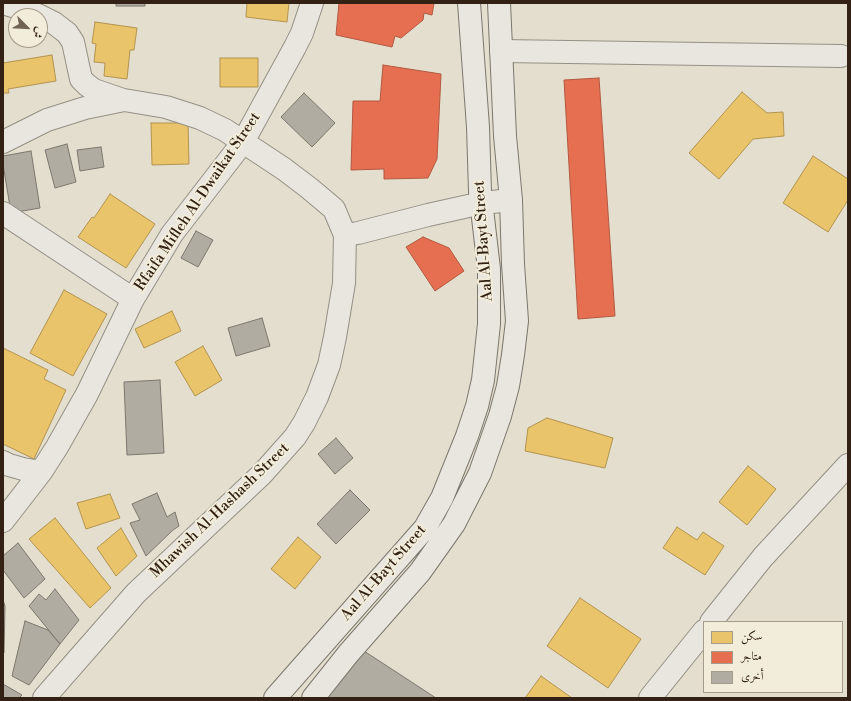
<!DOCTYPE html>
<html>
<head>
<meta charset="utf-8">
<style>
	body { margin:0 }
	#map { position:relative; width:851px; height:701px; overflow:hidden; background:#e3dece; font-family:"Libre Bodoni",Amiri,serif }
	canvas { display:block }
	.frame { position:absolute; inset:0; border:4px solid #322114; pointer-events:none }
	.legend { position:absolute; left:703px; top:621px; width:140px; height:72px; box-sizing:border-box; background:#f2ecda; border:1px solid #a59b8b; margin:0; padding:5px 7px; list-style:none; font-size:12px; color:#322114 }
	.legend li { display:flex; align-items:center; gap:8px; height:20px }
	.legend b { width:20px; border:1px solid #a59b8b }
	.north { position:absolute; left:8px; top:8px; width:40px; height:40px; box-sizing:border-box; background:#f2ecda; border:1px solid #a59b8b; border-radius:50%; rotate:114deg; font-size:11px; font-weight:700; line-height:16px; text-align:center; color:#322114 }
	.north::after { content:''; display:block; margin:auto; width:14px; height:18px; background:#706355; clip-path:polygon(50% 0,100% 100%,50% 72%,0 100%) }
</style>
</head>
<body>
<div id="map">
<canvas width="851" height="701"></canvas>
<div class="frame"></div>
<ul class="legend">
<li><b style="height:11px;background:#e9c46a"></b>سكن</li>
<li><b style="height:11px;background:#e76f51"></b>متاجر</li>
<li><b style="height:11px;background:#b0aca1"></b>أخرى</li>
</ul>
<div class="north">ش</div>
</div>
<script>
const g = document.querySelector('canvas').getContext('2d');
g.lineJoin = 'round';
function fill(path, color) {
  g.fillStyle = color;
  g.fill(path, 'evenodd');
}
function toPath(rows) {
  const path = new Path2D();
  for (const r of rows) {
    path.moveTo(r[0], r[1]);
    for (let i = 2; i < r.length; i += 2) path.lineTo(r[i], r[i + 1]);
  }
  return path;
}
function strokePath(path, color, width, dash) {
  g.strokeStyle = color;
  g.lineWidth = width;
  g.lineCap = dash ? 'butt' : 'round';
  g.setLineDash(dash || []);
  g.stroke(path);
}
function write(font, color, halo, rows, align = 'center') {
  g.font = font + ' "Libre Bodoni",serif';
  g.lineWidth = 4;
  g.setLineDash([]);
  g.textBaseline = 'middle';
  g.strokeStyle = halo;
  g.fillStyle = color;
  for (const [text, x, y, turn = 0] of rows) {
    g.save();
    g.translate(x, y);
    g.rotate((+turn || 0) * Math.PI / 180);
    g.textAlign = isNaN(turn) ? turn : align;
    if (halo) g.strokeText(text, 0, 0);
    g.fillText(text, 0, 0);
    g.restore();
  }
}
const homes = toPath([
	[247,3,289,3,287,22,246,17,247,3],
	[95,22,137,28,134,50,130,50,127,79,104,76,105,63,94,62,96,44,92,43,95,22],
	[52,55,56,81,8,89,9,93,3,93,3,63,52,55],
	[220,58,258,58,258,87,220,87,220,58],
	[742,92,767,113,783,112,784,136,753,139,719,179,689,153,742,92],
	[151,123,188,123,189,164,152,165,151,123],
	[813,156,848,179,848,200,828,232,783,203,813,156],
	[110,194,155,224,126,268,78,237,92,217,94,218,110,194],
	[64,290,107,314,73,376,30,353,64,290],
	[172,311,181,331,144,348,135,329,172,311],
	[203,346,222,380,195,396,175,362,203,346],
	[3,348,48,370,44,379,66,390,34,459,3,444,3,348],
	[547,418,613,438,605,468,525,451,528,428,547,418],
	[748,466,776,489,747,525,719,502,748,466],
	[110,494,120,518,86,529,77,503,110,494],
	[55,518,111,588,90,608,29,539,55,518],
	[677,527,697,540,703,532,724,546,705,575,663,548,677,527],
	[121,528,137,556,116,576,97,548,121,528],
	[298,537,321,557,295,589,271,569,298,537],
	[580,598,641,639,608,688,547,646,580,598],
	[541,676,572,698,525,698,541,676]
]);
const shops = toPath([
	[339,3,434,3,432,15,424,13,423,20,401,38,395,36,392,47,336,35,339,3],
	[383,65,441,74,437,159,428,178,384,179,384,169,351,170,353,101,380,101,383,65],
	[599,78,615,316,578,319,564,80,599,78],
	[423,237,449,248,464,271,435,291,406,247,423,237]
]);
const building = toPath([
	[116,3,145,3,145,6,116,6,116,3],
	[304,93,335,123,312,147,281,117,304,93],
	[67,144,76,182,55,188,45,150,67,144],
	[101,147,104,167,80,171,77,150,101,147],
	[31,151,40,208,11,213,3,164,3,156,31,151],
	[196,231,213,240,198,267,181,258,196,231],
	[262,318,270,346,236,356,228,328,262,318],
	[160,380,164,453,127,455,124,382,160,380],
	[336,438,353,458,335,474,318,454,336,438],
	[350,490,370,510,336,544,317,524,350,490],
	[157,493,167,517,175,512,179,526,173,530,146,556,130,523,140,520,132,504,157,493],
	[18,543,45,579,24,598,3,570,3,556,18,543],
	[55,589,79,620,60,644,29,606,39,594,46,600,55,589],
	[3,600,5,606,4,653,3,653,3,600],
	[25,621,48,630,60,644,29,685,12,676,25,621],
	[364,651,436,698,323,698,364,651],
	[3,684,22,695,19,698,3,698,3,684]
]);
const street = toPath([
	[3,3,25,10,40,16],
	[40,16,54,23,67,33,73,42,81,79,87,85,94,90,123,100],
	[501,51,841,56],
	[3,142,47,120,85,108,124,100,166,107,200,118,225,130,284,169,309,188,334,209,345,235,344,283,335,337,329,365,317,397,304,423,295,437,262,474,136,593,44,698],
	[3,213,133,299],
	[345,235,358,233,428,215,482,203,511,200],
	[3,462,9,465,23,469,41,472],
	[3,521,41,472,57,447,87,394,133,299,172,234,243,142,295,47,302,33,312,3],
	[711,622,763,557,848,465],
	[650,698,704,631]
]);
const secondary = toPath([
	[275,698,425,528,442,498,467,436,477,406,483,380,489,324,489,269,480,192,478,127,469,3],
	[313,698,348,654,420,572,454,524,480,473,500,416,508,386,513,355,517,321,513,264,511,200,505,136,499,3]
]);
const streetNames = [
	["Rfaifa Mifleh Al-Dwaikat Street",198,202,-56],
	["Aal Al-Bayt Street",484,241,-94],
	["Mhawish Al-Hashash Street",220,511,-44],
	["Aal Al-Bayt Street",384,573,-49]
];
fill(homes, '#e9c46a');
strokePath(homes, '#b29350', 1);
fill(shops, '#e76f51');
strokePath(shops, '#b1583f', 1);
fill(building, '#b0aca1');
strokePath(building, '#7c776d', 1);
strokePath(street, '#959085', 24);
strokePath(secondary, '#7c776d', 24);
strokePath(street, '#e9e6df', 22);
strokePath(secondary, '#e9e6df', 22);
write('15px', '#322114', '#f2ecda', streetNames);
</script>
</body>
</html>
